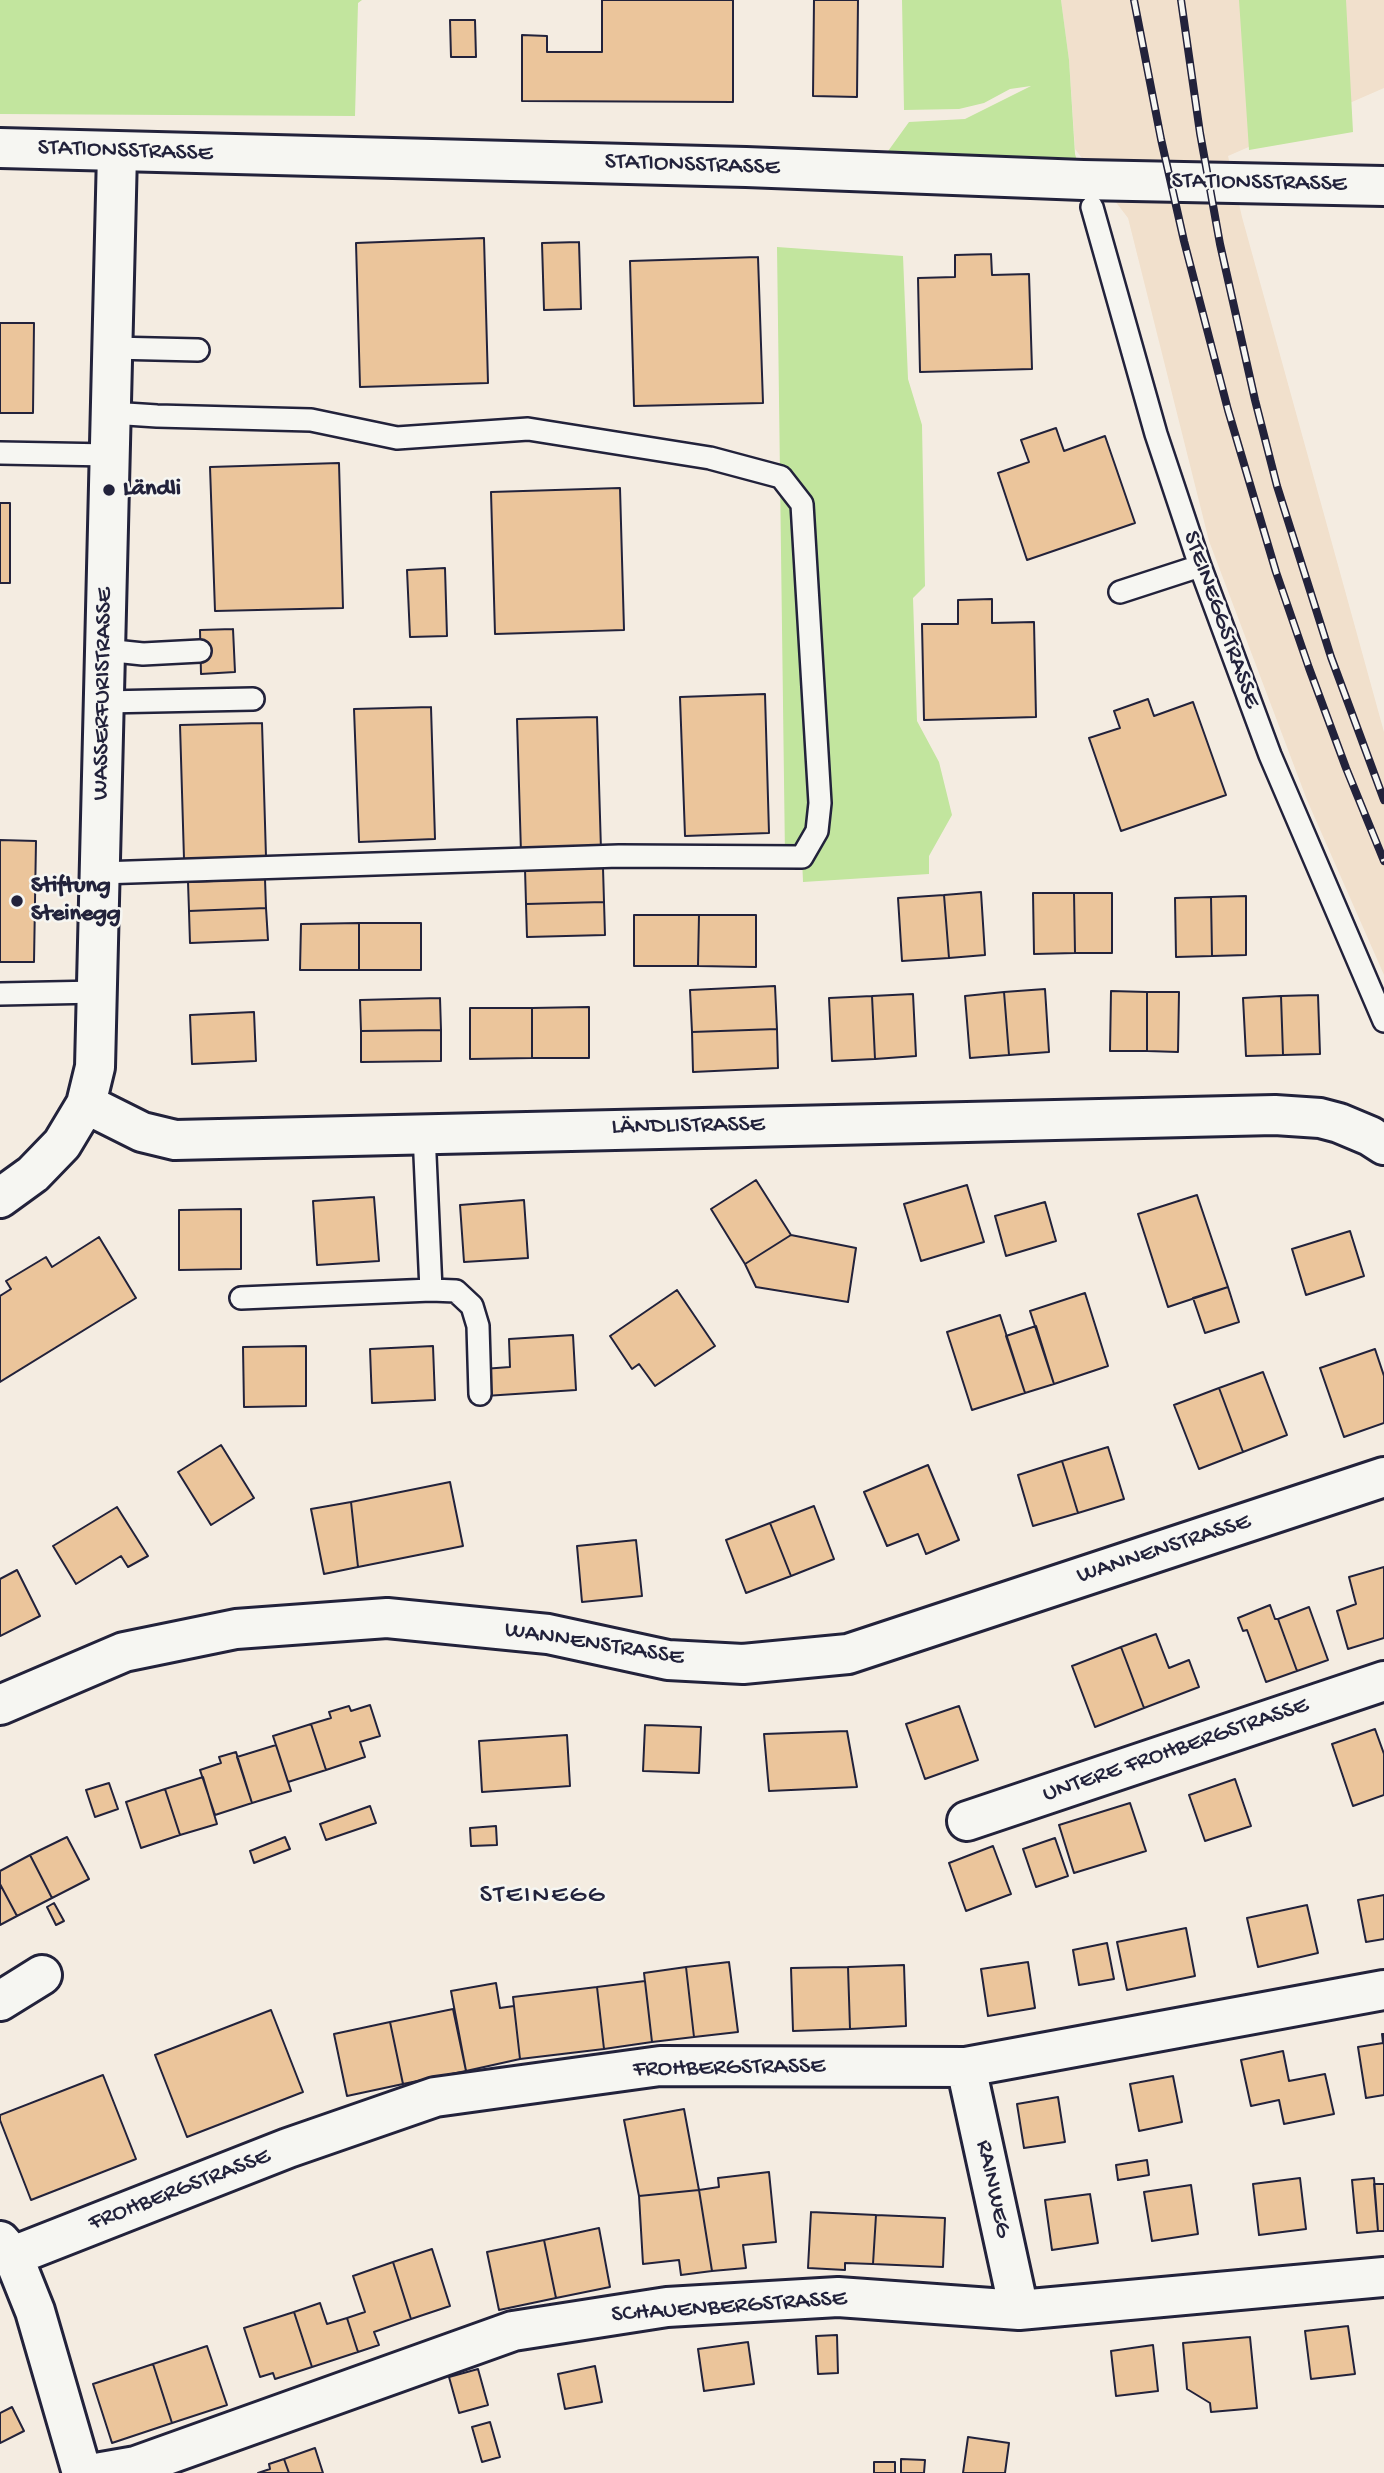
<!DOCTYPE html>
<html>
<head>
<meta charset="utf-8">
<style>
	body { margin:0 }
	canvas { display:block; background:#f4ece1 }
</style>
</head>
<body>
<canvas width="1384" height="2473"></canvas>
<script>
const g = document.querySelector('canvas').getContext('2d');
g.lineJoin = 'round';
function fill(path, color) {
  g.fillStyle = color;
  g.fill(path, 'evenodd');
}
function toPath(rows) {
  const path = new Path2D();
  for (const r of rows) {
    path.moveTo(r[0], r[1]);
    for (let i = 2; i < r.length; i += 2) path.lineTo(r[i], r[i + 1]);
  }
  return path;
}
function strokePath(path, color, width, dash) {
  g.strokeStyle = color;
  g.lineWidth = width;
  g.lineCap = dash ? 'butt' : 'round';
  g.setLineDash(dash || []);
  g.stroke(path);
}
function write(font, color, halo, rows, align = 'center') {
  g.font = font + ' "Gochi Hand",sans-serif';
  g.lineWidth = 5;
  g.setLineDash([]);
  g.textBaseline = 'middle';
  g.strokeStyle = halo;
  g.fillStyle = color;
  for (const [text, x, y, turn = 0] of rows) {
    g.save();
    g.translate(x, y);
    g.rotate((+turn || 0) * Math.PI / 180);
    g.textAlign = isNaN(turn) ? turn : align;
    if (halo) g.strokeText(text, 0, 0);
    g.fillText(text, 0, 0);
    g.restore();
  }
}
const built = toPath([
	[1061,0,1384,0,1384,88,1228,156,1242,217,1384,732,1384,975,1307,800,1209,541,1128,218,1075,149,1069,60]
]);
const green = toPath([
	[0,0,362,0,358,3,355,116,0,114],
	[902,0,1061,0,1069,60,1075,154,1083,180,873,172,909,122,965,119,1031,86,1010,89,984,103,959,109,904,110],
	[1239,0,1346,0,1353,132,1249,150],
	[777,247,903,256,908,379,922,425,925,586,913,598,917,721,939,762,952,815,929,856,929,874,803,882,802,857,785,856]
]);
const building = toPath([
	[602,0,733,0,733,102,522,101,522,35,547,36,547,52,602,52,602,0],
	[814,0,858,0,857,97,813,96,814,0],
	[450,20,475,20,476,57,451,57,450,20],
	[484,238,488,383,360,387,356,243,484,238],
	[579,242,581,309,544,310,542,243,579,242],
	[991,254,992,275,1029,274,1032,369,920,372,918,278,955,277,955,255,991,254],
	[758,257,763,403,634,406,630,261,758,257],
	[0,323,34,323,33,413,0,413,0,323],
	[1056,428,1064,451,1105,436,1135,523,1027,560,998,473,1029,462,1021,440,1056,428],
	[339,463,343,608,215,611,210,467,339,463],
	[620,488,624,630,495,634,491,492,620,488],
	[0,503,10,503,10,583,0,583,0,503],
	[445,568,447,636,410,637,407,570,445,568],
	[992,599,992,623,1034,622,1036,717,924,720,922,624,958,624,958,600,992,599],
	[233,629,235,672,201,674,200,630,233,629],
	[765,694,769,833,685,836,680,697,765,694],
	[1148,699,1154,716,1193,702,1226,795,1121,831,1089,738,1120,728,1114,711,1148,699],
	[431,707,435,839,359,842,354,709,431,707],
	[597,717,601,850,521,853,517,719,597,717],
	[262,723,266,857,184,859,180,725,262,723],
	[0,840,36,841,34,962,0,962,0,840],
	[603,868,604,902,526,904,525,869,603,868],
	[265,879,266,908,189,911,188,882,265,879],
	[981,892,985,955,949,958,944,895,981,892],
	[1033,893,1074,893,1075,953,1034,954,1033,893],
	[1074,893,1112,893,1112,953,1075,953,1074,893],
	[944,895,949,958,902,961,898,898,944,895],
	[1246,896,1246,955,1212,956,1211,897,1246,896],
	[1211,897,1212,956,1176,957,1175,898,1211,897],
	[604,902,605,935,527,937,526,904,604,902],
	[266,908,268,940,190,943,189,911,266,908],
	[634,915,699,915,698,966,634,966,634,915],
	[699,915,756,915,756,967,698,966,699,915],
	[359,923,359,970,300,970,301,924,359,923],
	[359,923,421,923,421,970,359,970,359,923],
	[775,986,777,1029,692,1032,690,990,775,986],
	[1045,989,1049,1052,1009,1055,1004,992,1045,989],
	[1111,991,1147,992,1147,1051,1110,1051,1111,991],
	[1004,992,1009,1055,970,1058,965,996,1004,992],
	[1147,992,1179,992,1178,1052,1147,1051,1147,992],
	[913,994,916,1056,875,1059,872,996,913,994],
	[1318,995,1320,1054,1283,1055,1281,996,1318,995],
	[872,996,875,1059,832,1061,829,998,872,996],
	[1281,996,1283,1055,1246,1056,1243,998,1281,996],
	[440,998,441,1030,361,1031,360,1000,440,998],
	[589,1007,589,1058,532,1058,532,1008,589,1007],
	[470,1008,532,1008,532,1058,470,1059,470,1008],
	[254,1012,256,1061,192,1064,190,1015,254,1012],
	[777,1029,778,1068,693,1072,692,1032,777,1029],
	[441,1030,441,1061,361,1062,361,1031,441,1030],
	[756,1180,791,1235,745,1264,711,1209,756,1180],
	[967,1185,984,1242,921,1261,904,1204,967,1185],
	[1197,1195,1228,1287,1168,1307,1138,1214,1197,1195],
	[374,1197,379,1261,317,1265,313,1201,374,1197],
	[524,1200,528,1258,464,1262,460,1205,524,1200],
	[1045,1202,1056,1241,1006,1256,995,1216,1045,1202],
	[241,1209,241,1269,179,1270,179,1210,241,1209],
	[1350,1231,1364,1276,1306,1295,1292,1249,1350,1231],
	[791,1235,856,1248,848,1302,756,1287,745,1264,791,1235],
	[99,1237,136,1298,0,1382,0,1296,11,1289,6,1281,46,1257,52,1267,99,1237],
	[1228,1287,1239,1322,1205,1333,1193,1298,1228,1287],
	[677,1290,715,1346,655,1386,639,1364,632,1369,610,1336,677,1290],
	[1085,1293,1108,1366,1054,1384,1030,1311,1085,1293],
	[1000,1315,1025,1393,972,1410,947,1332,1000,1315],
	[1036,1326,1054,1384,1025,1393,1006,1336,1036,1326],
	[573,1335,576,1390,485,1396,483,1369,510,1367,509,1339,573,1335],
	[306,1346,306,1406,244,1407,243,1347,306,1346],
	[433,1346,435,1400,372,1403,370,1349,433,1346],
	[1375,1349,1384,1376,1384,1423,1344,1437,1320,1368,1375,1349],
	[1263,1372,1287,1435,1243,1452,1219,1388,1263,1372],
	[1219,1388,1243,1452,1199,1469,1174,1405,1219,1388],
	[221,1445,254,1498,211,1525,178,1472,221,1445],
	[1108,1447,1124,1499,1078,1513,1062,1461,1108,1447],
	[1062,1461,1078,1513,1033,1526,1018,1475,1062,1461],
	[928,1465,959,1540,926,1554,918,1534,887,1546,864,1492,928,1465],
	[450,1482,463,1546,358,1567,351,1502,450,1482],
	[351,1502,358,1567,324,1574,311,1509,351,1502],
	[814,1506,834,1559,791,1576,770,1523,814,1506],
	[117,1507,148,1556,128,1567,121,1556,76,1584,53,1546,117,1507],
	[770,1523,791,1576,746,1593,726,1540,770,1523],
	[636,1540,642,1596,582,1602,577,1546,636,1540],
	[1384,1567,1384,1638,1348,1649,1337,1611,1356,1604,1349,1577,1384,1567],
	[17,1570,40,1616,0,1636,0,1579,17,1570],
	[1270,1605,1275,1619,1278,1619,1297,1671,1266,1682,1247,1630,1243,1631,1238,1618,1270,1605],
	[1309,1607,1328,1660,1297,1671,1278,1619,1309,1607],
	[1156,1634,1169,1668,1189,1660,1199,1687,1144,1708,1121,1647,1156,1634],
	[1121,1647,1144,1708,1095,1727,1072,1666,1121,1647],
	[370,1705,380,1736,360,1742,365,1757,326,1770,311,1724,331,1718,329,1712,349,1706,351,1711,370,1705],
	[959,1706,978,1760,925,1779,906,1724,959,1706],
	[311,1724,326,1770,288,1782,273,1736,311,1724],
	[645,1725,701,1727,699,1773,643,1771,645,1725],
	[1375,1729,1384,1754,1384,1795,1353,1806,1332,1744,1375,1729],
	[847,1731,857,1787,769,1791,764,1734,847,1731],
	[567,1735,570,1786,482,1792,479,1741,567,1735],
	[276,1745,291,1791,252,1803,237,1757,276,1745],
	[236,1752,252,1803,215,1815,200,1770,221,1763,219,1757,236,1752],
	[203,1777,217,1824,180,1835,165,1789,203,1777],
	[1235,1779,1251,1826,1205,1841,1189,1795,1235,1779],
	[109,1783,118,1809,95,1817,86,1790,109,1783],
	[165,1789,180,1835,141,1848,126,1802,165,1789],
	[1130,1803,1146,1851,1074,1873,1059,1825,1130,1803],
	[370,1806,376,1823,326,1840,320,1824,370,1806],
	[496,1826,497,1845,471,1846,470,1828,496,1826],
	[67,1837,89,1879,52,1898,30,1855,67,1837],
	[285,1837,290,1849,254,1863,250,1851,285,1837],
	[1055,1838,1068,1876,1036,1887,1023,1849,1055,1838],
	[993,1846,1011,1894,966,1911,949,1863,993,1846],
	[30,1855,52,1898,17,1916,0,1884,0,1871,30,1855],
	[0,1884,17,1916,0,1925,0,1884],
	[1384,1895,1384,1939,1366,1942,1358,1900,1384,1895],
	[54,1903,64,1921,56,1925,47,1907,54,1903],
	[1307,1905,1318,1953,1258,1967,1247,1918,1307,1905],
	[1186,1928,1195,1976,1127,1990,1117,1942,1186,1928],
	[1107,1943,1114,1979,1079,1985,1073,1950,1107,1943],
	[729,1962,738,2032,694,2037,686,1967,729,1962],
	[1028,1962,1035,2008,988,2016,981,1969,1028,1962],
	[904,1965,906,2026,850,2029,848,1967,904,1965],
	[686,1967,694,2037,652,2042,644,1973,686,1967],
	[848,1967,850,2029,793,2031,791,1968,848,1967],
	[645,1981,652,2042,604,2049,597,1987,645,1981],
	[496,1983,500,2008,514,2006,520,2059,466,2071,451,1991,496,1983],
	[597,1987,604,2049,520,2059,513,1997,597,1987],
	[453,2009,466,2071,403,2084,390,2022,453,2009],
	[271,2010,303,2092,187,2137,155,2055,271,2010],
	[390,2022,403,2084,347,2096,334,2034,390,2022],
	[1382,2034,1384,2034,1384,2095,1366,2098,1358,2047,1383,2043,1382,2034],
	[1283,2051,1289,2081,1325,2074,1334,2114,1284,2124,1279,2100,1251,2106,1241,2060,1283,2051],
	[103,2075,136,2159,31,2200,0,2120,0,2115,103,2075],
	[1173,2076,1182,2122,1139,2131,1130,2084,1173,2076],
	[1058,2097,1065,2142,1024,2148,1017,2104,1058,2097],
	[684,2109,699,2190,639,2196,624,2120,684,2109],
	[1147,2160,1149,2175,1118,2180,1116,2165,1147,2160],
	[769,2172,776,2242,743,2245,746,2268,712,2271,699,2190,719,2187,718,2178,769,2172],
	[1300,2178,1306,2229,1259,2235,1253,2184,1300,2178],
	[1374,2178,1378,2231,1357,2233,1352,2180,1374,2178],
	[1374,2184,1384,2184,1384,2231,1378,2231,1374,2184],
	[1191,2185,1198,2234,1152,2241,1144,2192,1191,2185],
	[699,2190,712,2271,681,2275,679,2260,643,2264,639,2196,699,2190],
	[1090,2194,1098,2243,1052,2250,1045,2200,1090,2194],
	[811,2212,876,2215,873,2264,845,2263,845,2270,808,2268,811,2212],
	[876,2215,945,2218,943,2267,873,2264,876,2215],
	[599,2228,610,2287,556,2298,544,2240,599,2228],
	[544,2240,556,2298,499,2310,487,2252,544,2240],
	[432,2249,450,2306,411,2319,393,2262,432,2249],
	[393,2262,411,2319,374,2332,379,2345,358,2352,347,2318,365,2312,353,2276,393,2262],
	[320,2303,327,2324,347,2318,358,2352,312,2367,294,2312,320,2303],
	[294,2312,312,2367,275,2379,273,2373,260,2377,244,2328,294,2312],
	[1348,2326,1355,2374,1311,2379,1305,2331,1348,2326],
	[837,2335,838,2373,818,2374,816,2336,837,2335],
	[1250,2337,1257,2408,1211,2412,1210,2403,1187,2389,1183,2343,1250,2337],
	[748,2342,754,2384,704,2391,698,2349,748,2342],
	[1153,2345,1158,2391,1116,2396,1111,2351,1153,2345],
	[207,2346,227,2405,172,2423,153,2364,207,2346],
	[153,2364,172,2423,112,2443,93,2384,153,2364],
	[595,2366,602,2402,565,2409,558,2374,595,2366],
	[478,2369,488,2405,459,2413,449,2377,478,2369],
	[12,2407,24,2431,0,2443,0,2413,12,2407],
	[490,2422,500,2457,482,2462,472,2427,490,2422],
	[968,2437,1009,2443,1005,2473,963,2473,968,2437],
	[315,2448,323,2473,289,2473,284,2459,315,2448],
	[284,2459,289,2473,258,2473,270,2469,269,2464,284,2459],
	[901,2459,925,2460,924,2473,901,2473,901,2459],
	[874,2462,895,2462,895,2473,874,2473,874,2462]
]);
const lane = toPath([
	[1092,207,1156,434,1200,566,1270,755,1384,1021],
	[112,348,198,350],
	[0,453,110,455],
	[1120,592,1200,566],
	[105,650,143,654,200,651],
	[104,702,253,699],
	[100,873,619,856,802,857,817,831,820,803,802,504,781,477,710,458,528,429,397,438,311,420,157,416,111,413],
	[0,994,98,992],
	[424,1133,431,1290],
	[241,1298,431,1290,456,1291,472,1306,478,1326,480,1394]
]);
const street = toPath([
	[86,1104,142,1132,175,1140,1275,1115,1320,1118,1339,1123,1370,1136,1384,1145],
	[0,1198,33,1174,62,1144,86,1104,95,1067,117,153],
	[0,1705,124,1652,236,1629,387,1618,548,1634,668,1660,743,1664,848,1654,1384,1477],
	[967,1821,1384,1681],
	[0,2001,42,1975],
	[966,2067,1019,2310],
	[0,2241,13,2256,35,2311,82,2473],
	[13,2256,288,2148,435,2097,660,2066,966,2067,1384,1990],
	[96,2473,136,2466,513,2331,667,2307,838,2297,1019,2310,1384,2277]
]);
const secondary = toPath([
	[0,148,746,167,1083,180,1384,186]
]);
const rail = toPath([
	[1134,0,1161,139,1184,241,1228,410,1276,572,1309,668,1346,768,1384,861],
	[1181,0,1200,133,1220,244,1255,400,1277,486,1331,657,1384,800]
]);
const markers = [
	[109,490,7,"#22223b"],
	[17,901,7,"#22223b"]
];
const streetNames = [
	["STATIONSSTRASSE",125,152,2],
	["STATIONSSTRASSE",692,166,2],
	["STATIONSSTRASSE",1259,184,1],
	["STEINEGGSTRASSE",1220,620,70],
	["WASSERFURISTRASSE",104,694,-89],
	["LÄNDLISTRASSE",688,1127,-1],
	["WANNENSTRASSE",1164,1550,-18],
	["WANNENSTRASSE",594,1645,9],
	["UNTERE FROHBERGSTRASSE",1176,1751,-19],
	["FROHBERGSTRASSE",729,2069,-1],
	["RAINWEG",992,2189,78],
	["FROHBERGSTRASSE",180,2191,-21],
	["SCHAUENBERGSTRASSE",729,2308,-4]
];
const poiNames = [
	["Ländli",123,490],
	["Stiftung",31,887],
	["Steinegg",31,915]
];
const neighbourhoodNames = [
	["STEINEGG",543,1897]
];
fill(built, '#f1e0cc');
fill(green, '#c2e59e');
fill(building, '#ebc59b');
strokePath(building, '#22223b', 2);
strokePath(lane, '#22223b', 26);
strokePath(street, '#22223b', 44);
strokePath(secondary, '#22223b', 44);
strokePath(lane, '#f6f6f2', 21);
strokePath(street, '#f6f6f2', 38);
strokePath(secondary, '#f6f6f2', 38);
strokePath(rail, '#22223b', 8);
strokePath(rail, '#f6f6f2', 5, [16]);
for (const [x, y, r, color] of markers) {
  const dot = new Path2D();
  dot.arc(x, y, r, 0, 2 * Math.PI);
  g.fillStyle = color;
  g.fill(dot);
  strokePath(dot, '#f6f6f2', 2.5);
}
write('24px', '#22223b', '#f6f6f2', streetNames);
write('bold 24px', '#22223b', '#f6f6f2', poiNames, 'left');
g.letterSpacing = '2px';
write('26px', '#22223b', '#f6f6f2', neighbourhoodNames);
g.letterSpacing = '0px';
</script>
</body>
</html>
